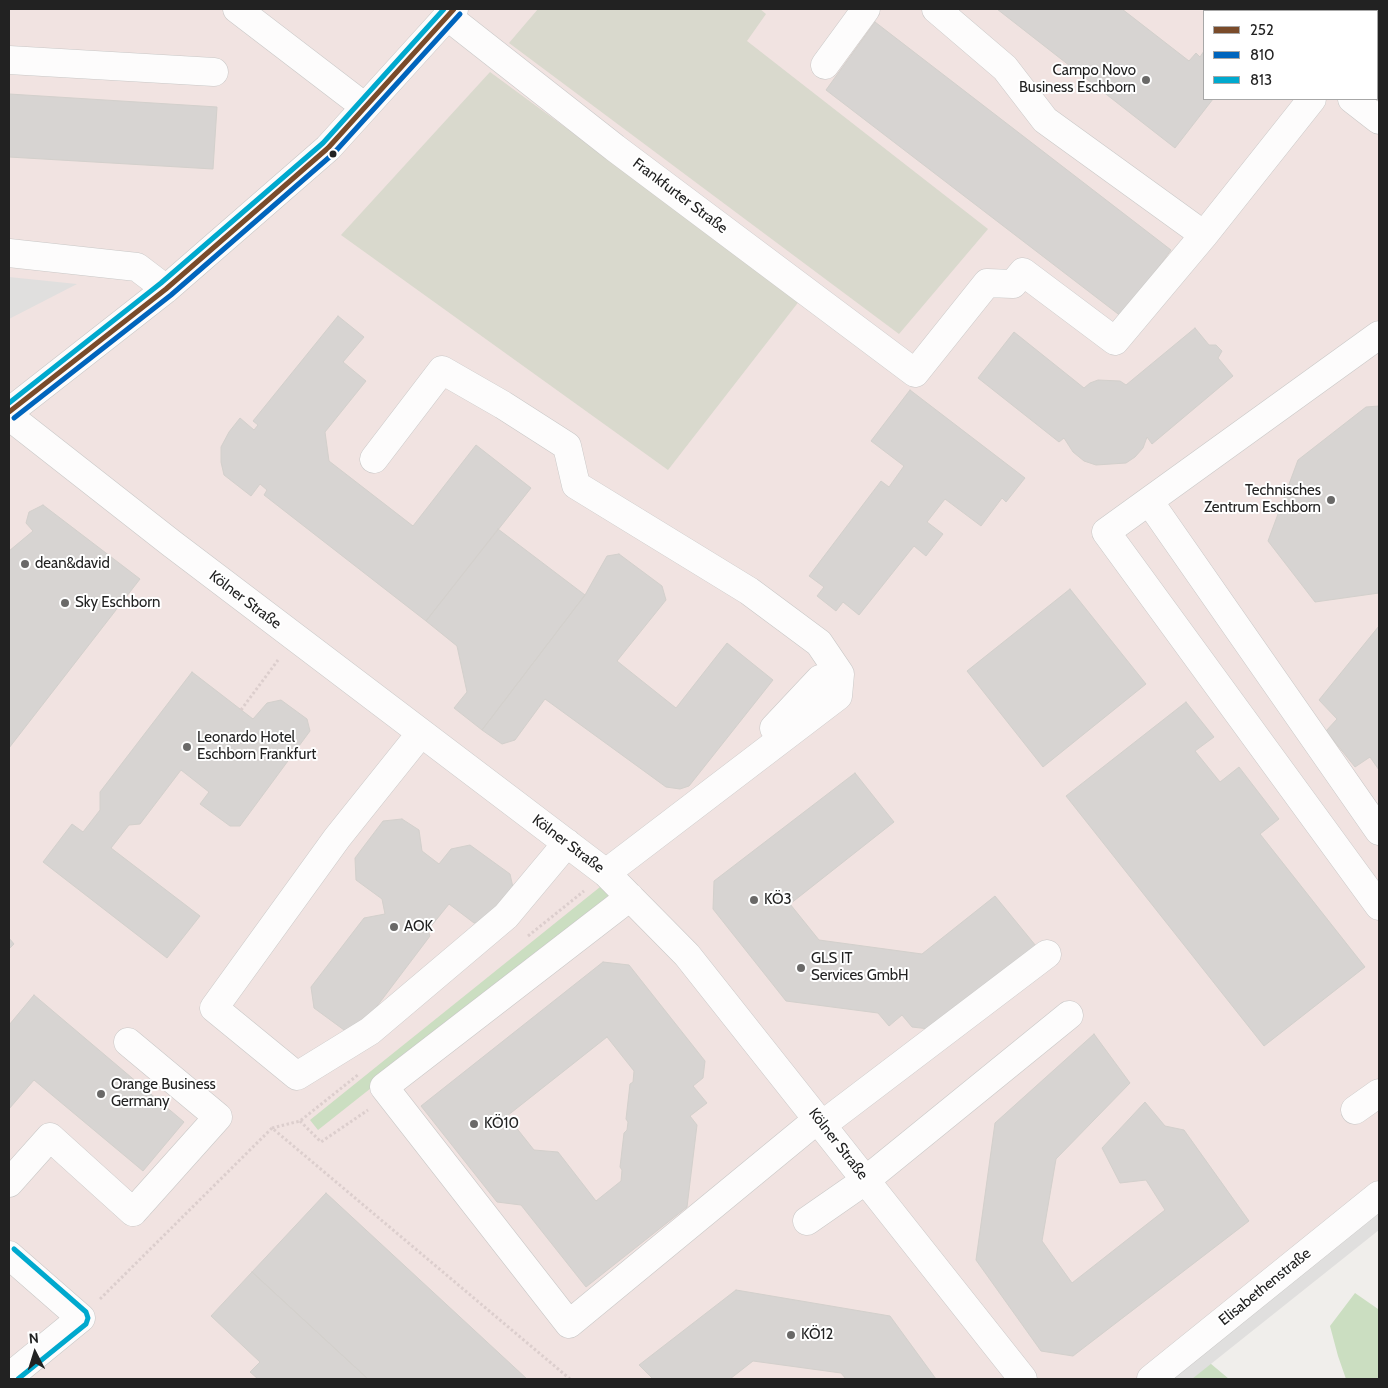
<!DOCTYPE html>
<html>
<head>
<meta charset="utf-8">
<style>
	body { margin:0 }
	#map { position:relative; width:1388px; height:1388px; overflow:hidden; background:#f0eeeb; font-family:Cabin,sans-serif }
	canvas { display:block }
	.frame { position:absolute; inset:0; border:10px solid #222; pointer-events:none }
	.legend { position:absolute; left:1203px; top:10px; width:175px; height:90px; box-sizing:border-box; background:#fff; border:1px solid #a7a7a7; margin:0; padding:6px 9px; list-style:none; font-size:15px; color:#222 }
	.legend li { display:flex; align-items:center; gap:10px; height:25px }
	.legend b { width:25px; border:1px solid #a7a7a7 }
	.north { position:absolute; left:10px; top:1328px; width:50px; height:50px; -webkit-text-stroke:4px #fff; paint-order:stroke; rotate:355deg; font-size:14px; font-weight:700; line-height:20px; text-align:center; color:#222 }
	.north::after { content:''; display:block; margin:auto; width:18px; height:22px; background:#222; clip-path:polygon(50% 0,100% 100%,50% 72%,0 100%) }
</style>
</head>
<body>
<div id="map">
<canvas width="1388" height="1388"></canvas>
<div class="frame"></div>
<ul class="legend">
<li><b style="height:6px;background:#7a4b2a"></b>252</li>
<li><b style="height:6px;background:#0065bd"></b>810</li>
<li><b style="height:6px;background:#00a9ce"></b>813</li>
</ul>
<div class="north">N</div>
</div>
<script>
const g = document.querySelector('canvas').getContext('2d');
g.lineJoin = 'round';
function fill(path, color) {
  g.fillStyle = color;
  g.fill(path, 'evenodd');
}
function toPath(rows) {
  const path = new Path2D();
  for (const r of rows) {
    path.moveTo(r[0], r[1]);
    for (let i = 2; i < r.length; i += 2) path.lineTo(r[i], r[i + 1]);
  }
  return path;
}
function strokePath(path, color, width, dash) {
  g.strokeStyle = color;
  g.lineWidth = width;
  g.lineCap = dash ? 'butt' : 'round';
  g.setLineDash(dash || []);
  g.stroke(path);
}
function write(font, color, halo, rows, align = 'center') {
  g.font = font + ' Cabin,sans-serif';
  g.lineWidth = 4;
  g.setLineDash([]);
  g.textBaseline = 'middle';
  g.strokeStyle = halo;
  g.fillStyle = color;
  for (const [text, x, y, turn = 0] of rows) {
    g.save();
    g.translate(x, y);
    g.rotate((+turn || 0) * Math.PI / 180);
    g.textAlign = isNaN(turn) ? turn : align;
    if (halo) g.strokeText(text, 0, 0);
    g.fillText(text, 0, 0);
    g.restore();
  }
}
const commercial = toPath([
	[9,9,1379,9,1379,1190,1140,1379,9,1379],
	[1204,11,1377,11,1377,99,1204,99]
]);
const construction = toPath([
	[538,9,760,9,766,14,747,41,988,229,899,334,509,43],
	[490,72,800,300,668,470,341,235]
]);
const forest = toPath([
	[605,883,615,895,318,1130,310,1120],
	[1355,1293,1378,1309,1379,1379,1346,1379,1338,1356,1330,1326],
	[1204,1358,1229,1379,1185,1379]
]);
const parking = toPath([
	[9,277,77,284,9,319],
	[1379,1196,1379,1230,1192,1379,1153,1379]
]);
const building = toPath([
	[997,9,1122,9,1189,61,1196,53,1200,57,1204,51,1204,99,1213,99,1175,148,997,9],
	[875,22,1171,250,1122,317,826,90,875,22],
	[9,94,217,107,213,169,9,157,9,94],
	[338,316,364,337,343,362,366,381,325,432,329,461,413,526,476,445,531,488,426,621,264,495,267,490,260,484,251,496,224,475,221,462,221,447,229,432,240,418,254,430,258,425,253,421,338,316],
	[1195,328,1209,345,1216,345,1222,351,1218,358,1233,376,1152,444,1147,437,1143,448,1135,457,1126,463,1096,465,1084,461,1073,452,1064,438,1059,442,978,378,1014,332,1084,388,1090,383,1098,380,1120,381,1126,385,1195,328],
	[910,390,1025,478,1006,502,1002,498,981,526,945,499,927,522,943,534,926,556,914,546,859,615,843,602,836,611,817,596,824,587,809,576,881,481,889,487,904,466,871,441,910,390],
	[1379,406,1379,593,1315,602,1268,541,1298,460,1366,407,1379,406],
	[43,505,140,579,9,748,9,551,33,531,26,523,29,512,43,505],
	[498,529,585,595,482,730,454,708,467,692,457,646,426,621,498,529],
	[619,554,662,586,666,600,617,661,676,708,727,643,773,680,689,786,680,789,666,787,545,699,515,740,502,744,482,730,585,595,607,556,619,554],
	[1070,589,1146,684,1043,767,967,671,1070,589],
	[1379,626,1379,770,1370,757,1355,767,1326,731,1337,719,1319,700,1379,626],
	[192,672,253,719,267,703,281,700,307,719,310,731,240,826,230,826,200,804,209,792,181,770,140,824,129,825,111,848,200,916,167,958,43,862,72,824,83,832,100,810,100,792,192,672],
	[1186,702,1214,737,1195,751,1220,782,1239,767,1279,819,1260,834,1365,967,1264,1046,1066,796,1186,702],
	[855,773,894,822,790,904,819,940,922,954,995,896,1036,946,929,1029,912,1027,902,1015,889,1026,878,1013,786,1001,713,909,714,881,855,773],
	[402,819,419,830,422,851,439,864,451,849,470,845,510,874,514,892,493,922,474,923,449,904,428,930,430,936,362,1026,344,1030,314,1008,311,987,364,918,385,914,382,899,356,880,355,858,383,821,402,819],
	[9,938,14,944,9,949,9,938],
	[603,962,629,965,705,1061,703,1078,693,1086,707,1103,690,1116,697,1125,687,1207,586,1287,521,1205,497,1202,421,1106,603,962],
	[607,1037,634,1071,633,1082,630,1084,626,1119,628,1122,627,1130,624,1133,620,1167,622,1170,621,1181,596,1201,558,1152,534,1150,507,1116,607,1037],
	[34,995,184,1122,143,1171,34,1080,9,1109,9,1025,34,995],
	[1094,1034,1130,1083,1056,1159,1042,1241,1072,1283,1165,1210,1146,1180,1120,1183,1102,1148,1145,1102,1165,1126,1184,1130,1249,1221,1073,1356,1041,1351,976,1260,995,1123,1094,1034],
	[326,1193,527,1379,368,1379,252,1272,326,1193],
	[252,1272,368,1379,258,1379,250,1372,260,1362,211,1316,252,1272],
	[736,1290,890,1316,936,1379,846,1379,841,1373,753,1361,730,1379,653,1379,639,1365,736,1290]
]);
const path = toPath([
	[241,710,278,660],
	[528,936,584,891],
	[300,1121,321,1142,368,1110],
	[272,1128,300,1121,359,1074],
	[100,1299,272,1128,570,1379]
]);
const minor = toPath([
	[237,9,365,107],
	[936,9,1005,68,1045,120,1204,235],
	[1236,9,1239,11],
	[447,16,615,148,915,373,987,283,1013,284,1023,272,1115,341,1204,235,1312,99],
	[9,60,214,72],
	[825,65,866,9],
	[1352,99,1379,120],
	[9,253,137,267,166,289],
	[1379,335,1106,532,1379,906],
	[9,412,166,289,328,148,454,9],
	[9,416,171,543,606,873,687,955,1023,1379],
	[374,459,442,370,503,405,567,446,576,485,749,591,819,643,840,674,838,696,606,873],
	[1149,501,1379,831],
	[774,728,820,679],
	[421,733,337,838,214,1008,297,1076,370,1031,506,916,567,843],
	[630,897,384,1087,569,1324,818,1119],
	[1355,1110,1379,1093],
	[822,1125,1047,954],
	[9,1183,50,1137,133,1212,218,1117,128,1042],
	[807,1221,866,1180,1069,1015],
	[9,1255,81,1318,9,1377],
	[1151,1379,1379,1195]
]);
const bus1 = toPath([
	[9,412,166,289,328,148,454,9]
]);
const bus2 = toPath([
	[14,418,171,295,333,154,460,14]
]);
const bus3 = toPath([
	[9,403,161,283,323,143,444,9],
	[14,1249,86,1312,88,1318,86,1324,18,1379]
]);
const markers = [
	[1146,80,5,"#6a6968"],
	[333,154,4.5,"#222"],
	[1331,500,5,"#6a6968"],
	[25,564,5,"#6a6968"],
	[65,603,5,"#6a6968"],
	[187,747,5,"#6a6968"],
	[754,900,5,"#6a6968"],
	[394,927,5,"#6a6968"],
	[801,968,5,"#6a6968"],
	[101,1094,5,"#6a6968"],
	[474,1124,5,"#6a6968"],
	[791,1335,5,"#6a6968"]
];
const poiNames = [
	["Campo Novo",1136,71,"right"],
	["Business Eschborn",1136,88,"right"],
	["Technisches",1321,491,"right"],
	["Zentrum Eschborn",1321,508,"right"],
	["dean&david",35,564],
	["Sky Eschborn",75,603],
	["Leonardo Hotel",197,738],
	["Eschborn Frankfurt",197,755],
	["KÖ3",764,900],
	["AOK",404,927],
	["GLS IT",811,959],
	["Services GmbH",811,976],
	["Orange Business",111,1085],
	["Germany",111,1102],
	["KÖ10",484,1124],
	["KÖ12",801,1335]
];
const streetNames = [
	["Frankfurter Straße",680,196,37],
	["Kölner Straße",245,600,37],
	["Kölner Straße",568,844,37],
	["Kölner Straße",838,1144,52],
	["Elisabethenstraße",1265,1287,-39]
];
fill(commercial, '#f1e3e1');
fill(construction, '#d9d9cd');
fill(forest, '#cbdec1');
fill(parking, '#e0dfde');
fill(building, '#d7d4d2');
strokePath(building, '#d3d0cc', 1);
strokePath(minor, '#c9c8c7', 29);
strokePath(path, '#dccecd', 3, [2.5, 2.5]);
strokePath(minor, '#fdfcfc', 28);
strokePath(bus1, '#7a4b2a', 5);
strokePath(bus2, '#0065bd', 5);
strokePath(bus3, '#00a9ce', 5);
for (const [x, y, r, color] of markers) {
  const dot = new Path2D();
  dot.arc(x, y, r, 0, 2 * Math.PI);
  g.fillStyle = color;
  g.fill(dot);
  strokePath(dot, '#fff', 2);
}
write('15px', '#222', '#fff', poiNames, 'left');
write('15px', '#222', '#fff', streetNames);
</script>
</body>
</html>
